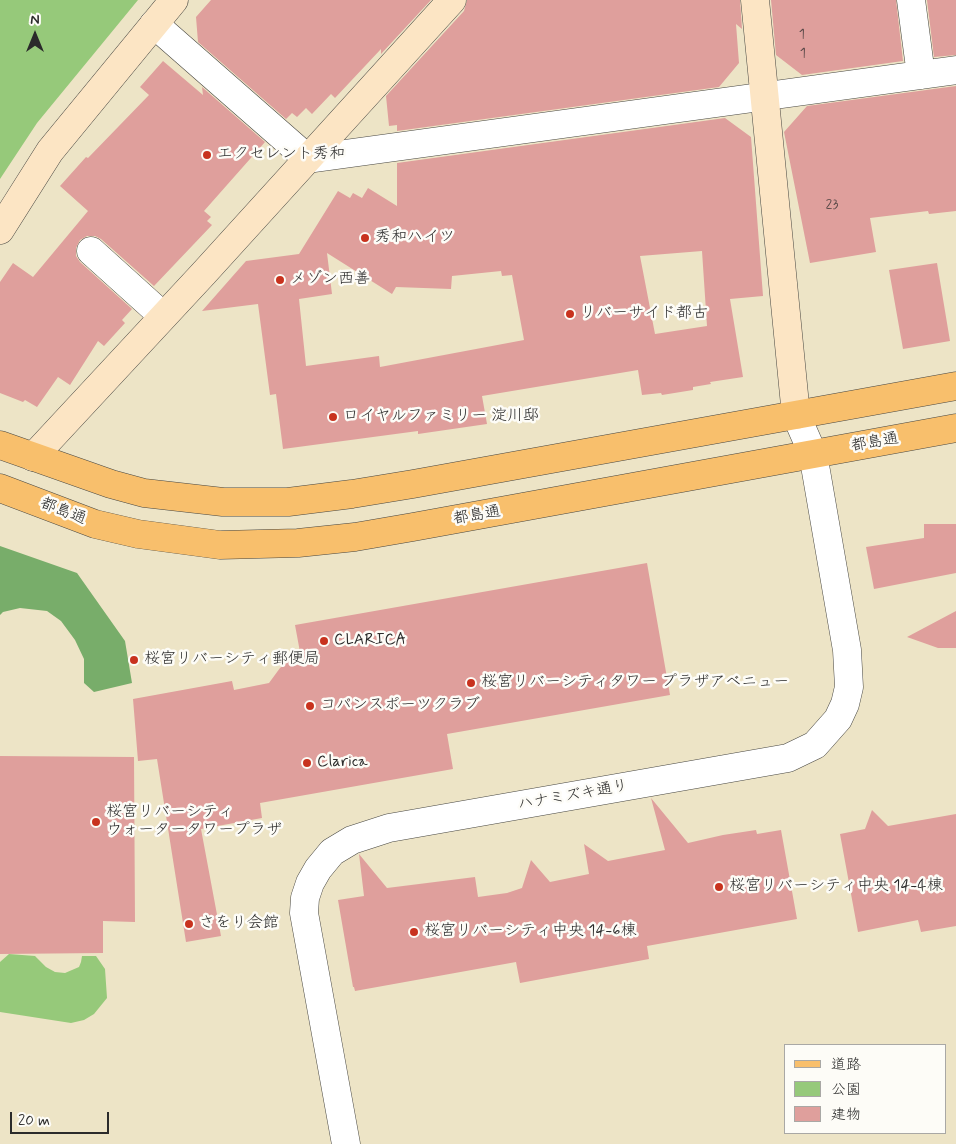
<!DOCTYPE html>
<html>
<head>
<meta charset="utf-8">
<style>
	body { margin:0 }
	#map { position:relative; width:956px; height:1144px; overflow:hidden; background:#ede4c6; font-family:Mynerve,"Klee One",sans-serif }
	canvas { display:block }
	.legend { position:absolute; left:784px; top:1044px; width:162px; height:90px; box-sizing:border-box; background:#fdfcf7; border:1px solid #a9a8a5; margin:0; padding:6px 9px; list-style:none; font-size:15px; color:#2b2b2b }
	.legend li { display:flex; align-items:center; gap:10px; height:25px }
	.legend b { width:25px; border:1px solid #a9a8a5 }
	.north { position:absolute; left:10px; top:10px; width:50px; height:50px; -webkit-text-stroke:4px #fdfcf7; paint-order:stroke; rotate:0deg; font-size:14px; font-weight:700; line-height:20px; text-align:center; color:#2b2b2b }
	.north::after { content:''; display:block; margin:auto; width:18px; height:22px; background:#2b2b2b; clip-path:polygon(50% 0,100% 100%,50% 72%,0 100%) }
	.scale { position:absolute; left:10px; top:1112px; width:99px; height:22px; box-sizing:border-box; border:2px solid #2b2b2b; border-top:0; padding-left:6px; font-size:15px; line-height:18px; white-space:nowrap; color:#2b2b2b; -webkit-text-stroke:4px #fdfcf7; paint-order:stroke }
</style>
</head>
<body>
<div id="map">
<canvas width="956" height="1144"></canvas>
<ul class="legend">
<li><b style="height:6px;background:#f8bf6c"></b>道路</li>
<li><b style="height:14px;background:#96c97a"></b>公園</li>
<li><b style="height:14px;background:#df9f9c"></b>建物</li>
</ul>
<div class="north">N</div>
<div class="scale">20 m</div>
</div>
<script>
const g = document.querySelector('canvas').getContext('2d');
g.lineJoin = 'round';
function fill(path, color) {
  g.fillStyle = color;
  g.fill(path, 'evenodd');
}
function toPath(rows) {
  const path = new Path2D();
  for (const r of rows) {
    path.moveTo(r[0], r[1]);
    for (let i = 2; i < r.length; i += 2) path.lineTo(r[i], r[i + 1]);
  }
  return path;
}
function strokePath(path, color, width, dash) {
  g.strokeStyle = color;
  g.lineWidth = width;
  g.lineCap = dash ? 'butt' : 'round';
  g.setLineDash(dash || []);
  g.stroke(path);
}
function write(font, color, halo, rows, align = 'center') {
  g.font = font + ' Mynerve,"Klee One",sans-serif';
  g.lineWidth = 5;
  g.setLineDash([]);
  g.textBaseline = 'middle';
  g.strokeStyle = halo;
  g.fillStyle = color;
  for (const [text, x, y, turn = 0] of rows) {
    g.save();
    g.translate(x, y);
    g.rotate((+turn || 0) * Math.PI / 180);
    g.textAlign = isNaN(turn) ? turn : align;
    if (halo) g.strokeText(text, 0, 0);
    g.fillText(text, 0, 0);
    g.restore();
  }
}
const green = toPath([
	[0,0,138,0,37,123,0,179],
	[9,954,35,956,46,967,55,972,65,973,79,967,81,962,82,956,96,956,105,969,107,998,94,1014,84,1020,71,1023,0,1012,0,962]
]);
const forest = toPath([
	[0,546,77,573,125,641,132,683,94,692,84,683,84,659,75,640,61,621,47,611,20,608,3,612,0,615]
]);
const building = toPath([
	[211,0,431,0,381,54,381,49,335,98,331,94,312,114,306,108,297,117,292,113,286,119,198,42,196,17],
	[467,0,740,0,742,29,736,24,739,63,719,87,397,131,397,125,389,126,386,96,464,11],
	[771,0,896,0,903,61,802,75,776,55],
	[927,0,956,0,956,55,934,57],
	[163,61,203,95,202,87,265,142,204,211,211,217,207,221,212,225,154,286,101,239,95,236,87,236,80,240,76,248,76,256,80,262,132,309,122,320,125,323,104,346,98,341,70,385,58,377,37,407,25,400,23,402,0,393,0,282,13,263,33,277,88,211,60,186,86,157,88,158,149,95,140,87],
	[956,86,956,211,929,214,928,211,870,218,876,252,810,263,784,132,807,106],
	[725,118,751,137,763,296,730,299,743,377,710,382,711,384,693,387,693,390,662,395,661,393,642,395,638,370,482,396,487,424,418,434,418,431,283,449,276,394,270,395,258,304,202,311,246,261,299,254,338,191,350,198,353,193,362,198,368,188,397,206,397,163],
	[702,251,707,326,655,334,640,256],
	[327,253,392,294,396,287,451,289,452,276,501,271,502,276,512,275,524,340,380,367,379,356,306,366,299,299,332,294],
	[937,263,950,341,903,349,889,270],
	[924,524,956,524,956,573,874,589,866,547,924,538],
	[647,563,670,695,447,734,453,769,260,803,262,818,201,829,221,936,186,942,157,759,138,761,133,699,232,681,234,690,269,683,280,668,300,652,295,625],
	[956,611,956,648,938,648,907,637],
	[0,756,134,757,135,922,103,921,103,953,0,954],
	[651,798,688,843,723,835,756,830,757,834,781,830,797,919,647,946,649,959,520,983,516,962,355,991,354,987,353,987,338,900,364,896,359,854,387,888,475,877,478,897,507,893,522,888,531,860,550,882,589,874,584,844,608,861,665,850],
	[872,810,888,826,956,814,956,926,921,932,918,920,858,932,840,834,865,829]
]);
const street = toPath([
	[911,0,921,75],
	[154,24,308,159,956,70],
	[91,251,163,316],
	[346,1144,304,913,305,898,310,883,318,869,332,852,352,840,389,828,788,758,815,745,838,719,845,704,849,687,847,650,813,454,796,415]
]);
const secondary = toPath([
	[755,0,796,415],
	[0,230,50,151,174,0],
	[33,457,204,273,452,0]
]);
const primary = toPath([
	[0,445,111,484,144,493,223,502,288,502,352,494,413,484,956,386],
	[0,488,95,524,138,534,220,545,298,543,355,537,413,527,956,428]
]);
const markers = [
	[207,155,5,"#c8321e"],
	[365,238,5,"#c8321e"],
	[280,280,5,"#c8321e"],
	[570,314,5,"#c8321e"],
	[333,417,5,"#c8321e"],
	[324,641,5,"#c8321e"],
	[134,660,5,"#c8321e"],
	[471,683,5,"#c8321e"],
	[310,706,5,"#c8321e"],
	[307,763,5,"#c8321e"],
	[96,822,5,"#c8321e"],
	[719,887,5,"#c8321e"],
	[189,924,5,"#c8321e"],
	[414,932,5,"#c8321e"]
];
const numberNames = [
	["1",802,35],
	["1",803,54],
	["23",832,205]
];
const poiNames = [
	["エクセレント秀和",217,155],
	["秀和ハイツ",375,238],
	["メゾン西善",290,280],
	["リバーサイド都古",580,314],
	["ロイヤルファミリー 淀川邸",343,417],
	["CLARICA",334,641],
	["桜宮リバーシティ郵便局",144,660],
	["桜宮リバーシティタワー プラザアベニュー",481,683],
	["コパンスポーツクラブ",320,706],
	["Clarica",317,763],
	["桜宮リバーシティ",106,813],
	["ウォータータワープラザ",106,831],
	["桜宮リバーシティ中央 14-4棟",729,887],
	["さをり会館",199,924],
	["桜宮リバーシティ中央 14-6棟",424,932]
];
const streetNames = [
	["都島通",875,443,-10],
	["都島通",63,512,21],
	["都島通",477,516,-10],
	["ハナミズキ通り",573,796,-10]
];
fill(green, '#96c97a');
fill(forest, '#78ad6a');
fill(building, '#df9f9c');
strokePath(street, '#484742', 29);
strokePath(secondary, '#484742', 29);
strokePath(primary, '#484742', 29);
strokePath(street, '#fff', 28);
strokePath(secondary, '#fce5c4', 28);
strokePath(primary, '#f8bf6c', 28);
for (const [x, y, r, color] of markers) {
  const dot = new Path2D();
  dot.arc(x, y, r, 0, 2 * Math.PI);
  g.fillStyle = color;
  g.fill(dot);
  strokePath(dot, '#fdfcf7', 2);
}
write('14px', '#584847', null, numberNames);
write('16px', '#2b2b2b', '#fdfcf7', poiNames, 'left');
write('16px', '#2b2b2b', '#fdfcf7', streetNames);
</script>
</body>
</html>
